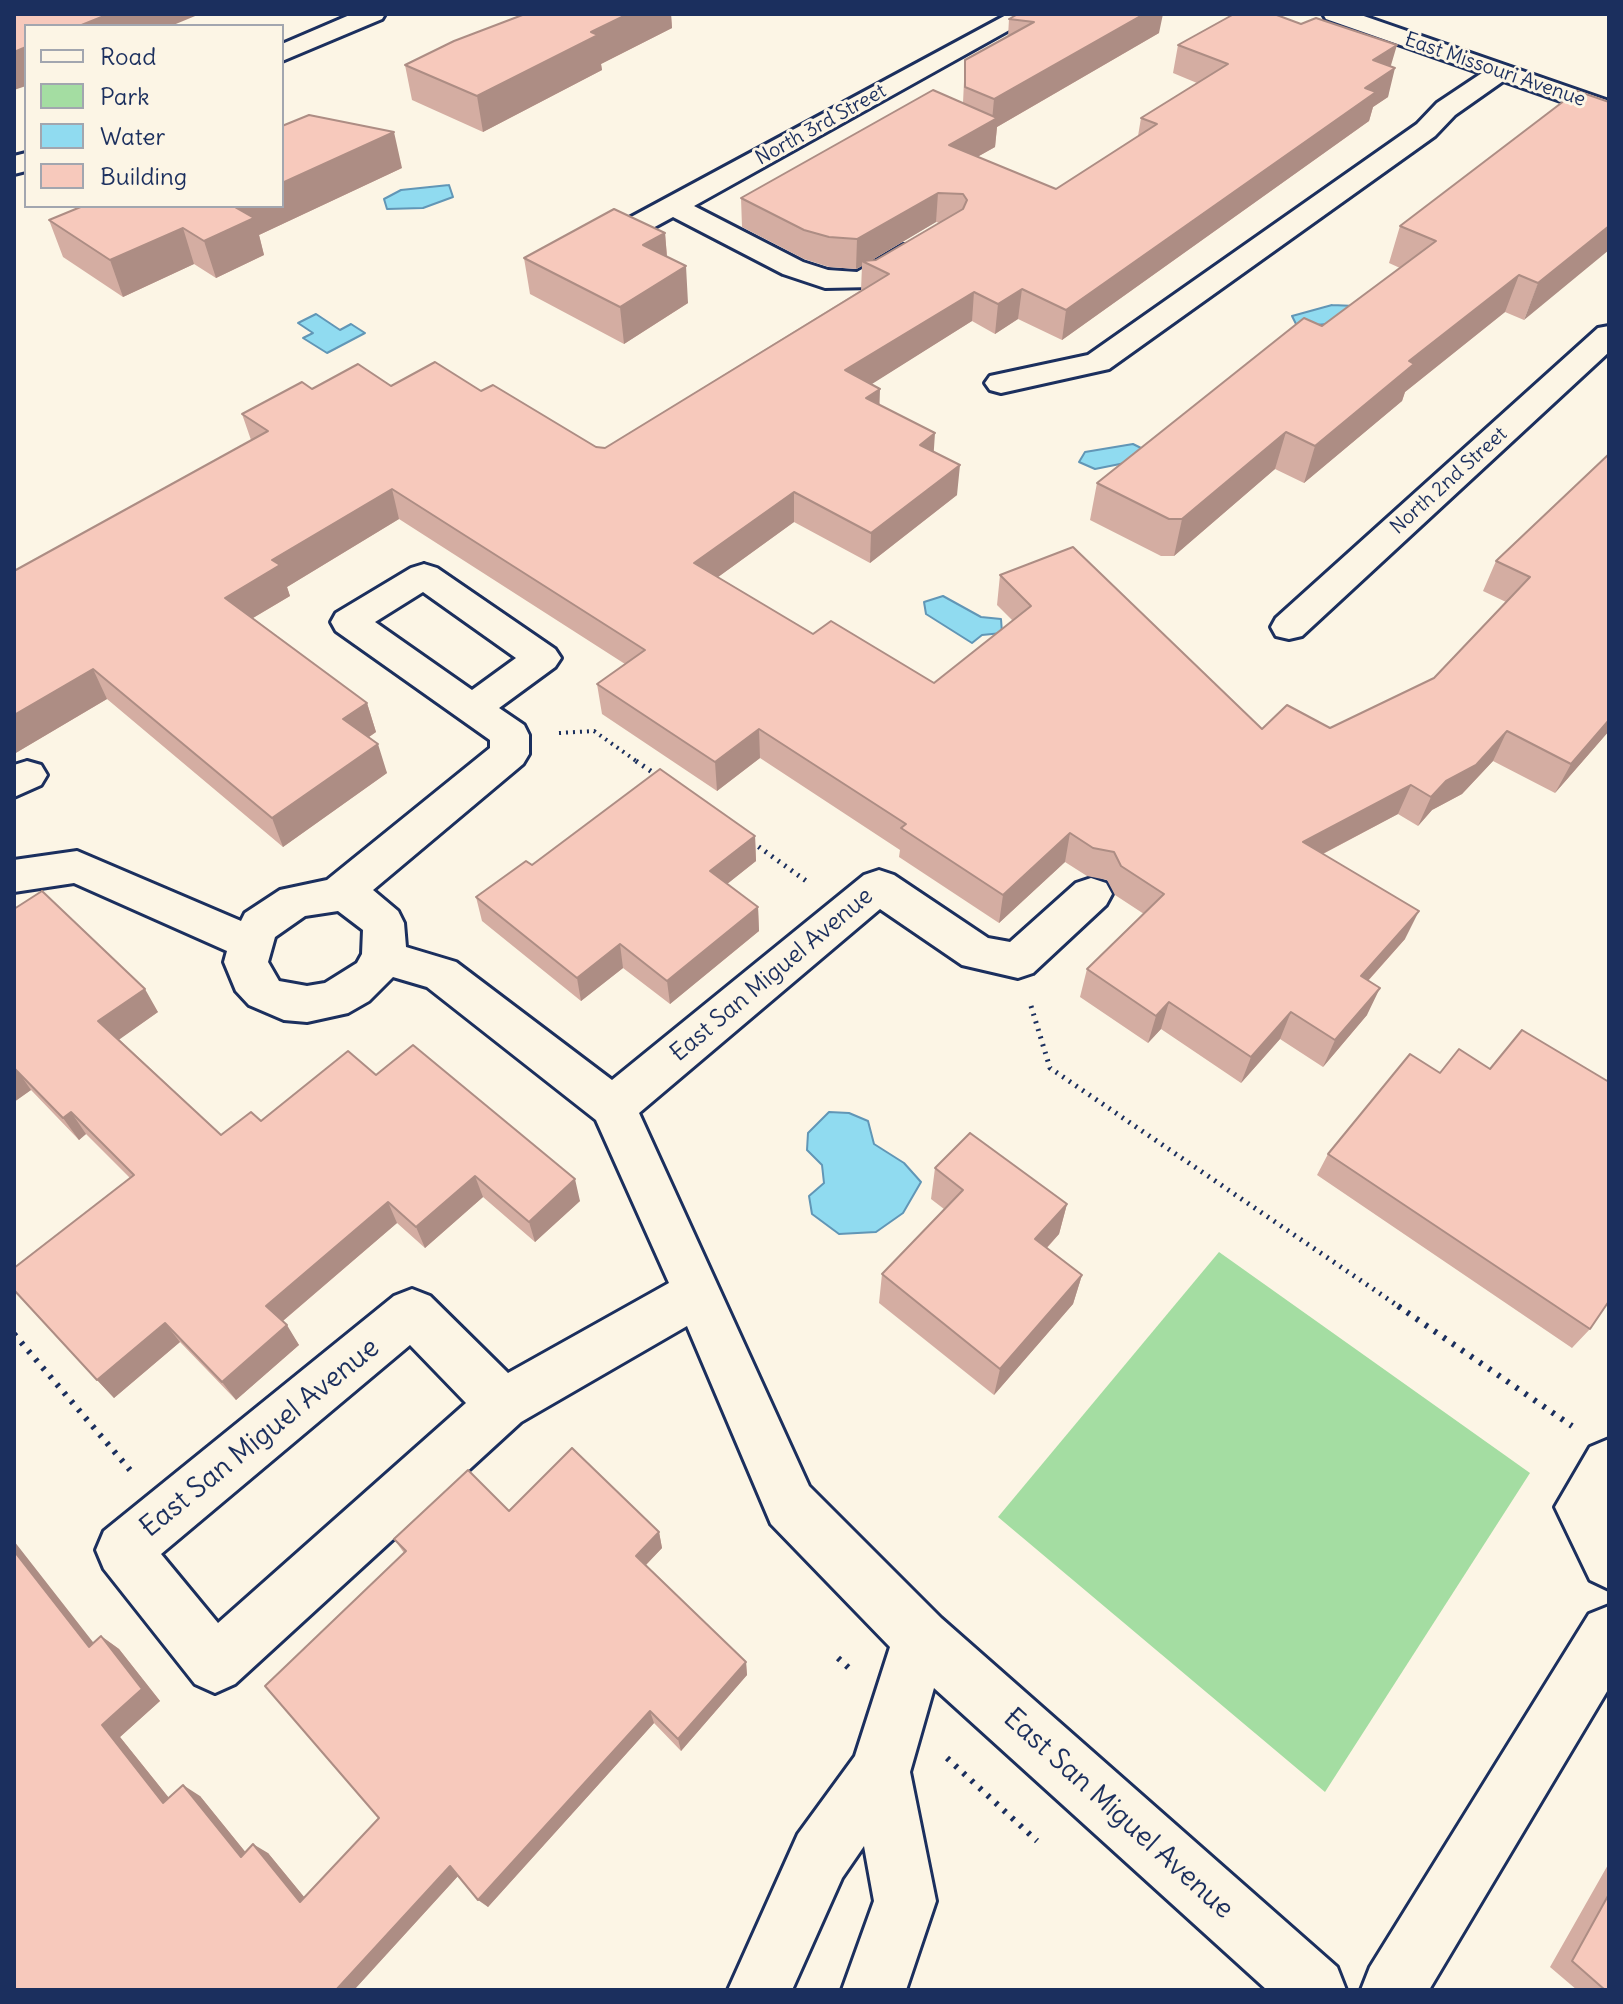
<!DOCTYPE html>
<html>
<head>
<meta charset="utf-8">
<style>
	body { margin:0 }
	#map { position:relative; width:1623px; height:2004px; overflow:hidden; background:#fcf5e5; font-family:Delius,sans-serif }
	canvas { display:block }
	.frame { position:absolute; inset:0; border:16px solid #1b2f5e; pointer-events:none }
	.legend { position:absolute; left:24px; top:24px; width:260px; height:184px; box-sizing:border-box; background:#fcf5e5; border:2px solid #a2a6af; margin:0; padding:10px 14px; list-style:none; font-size:24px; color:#1b2f5e }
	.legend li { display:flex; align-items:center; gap:16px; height:40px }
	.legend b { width:40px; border:2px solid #a2a6af }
</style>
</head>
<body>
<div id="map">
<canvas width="1623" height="2004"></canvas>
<div class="frame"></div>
<ul class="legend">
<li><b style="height:10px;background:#fcf5e5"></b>Road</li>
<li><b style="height:22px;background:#a4dda2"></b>Park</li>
<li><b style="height:22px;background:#90dbf0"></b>Water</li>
<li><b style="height:22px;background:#f7c9bc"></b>Building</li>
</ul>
</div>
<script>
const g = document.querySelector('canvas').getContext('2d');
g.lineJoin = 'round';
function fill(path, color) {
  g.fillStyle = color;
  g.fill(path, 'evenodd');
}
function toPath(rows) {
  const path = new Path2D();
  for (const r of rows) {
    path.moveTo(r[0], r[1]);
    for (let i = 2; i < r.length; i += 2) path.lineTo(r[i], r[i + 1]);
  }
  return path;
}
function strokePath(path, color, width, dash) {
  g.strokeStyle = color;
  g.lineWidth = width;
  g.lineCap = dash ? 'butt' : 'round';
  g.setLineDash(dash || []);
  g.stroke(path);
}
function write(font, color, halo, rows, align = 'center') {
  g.font = font + ' Delius,sans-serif';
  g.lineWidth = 6;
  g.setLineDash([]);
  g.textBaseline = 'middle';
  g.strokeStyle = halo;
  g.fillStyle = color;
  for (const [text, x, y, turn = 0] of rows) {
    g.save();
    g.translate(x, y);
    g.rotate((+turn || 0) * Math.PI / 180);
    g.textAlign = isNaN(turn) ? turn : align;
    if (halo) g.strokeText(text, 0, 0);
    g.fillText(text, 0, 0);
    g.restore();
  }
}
const green = toPath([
	[1219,1252,1530,1473,1325,1792,998,1517]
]);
const water = toPath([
	[449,185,453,197,423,208,387,209,384,199,401,190,449,185],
	[1332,305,1355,306,1327,324,1304,326,1296,324,1292,316,1332,305],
	[316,314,340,330,351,324,365,333,327,353,303,338,313,333,298,323,316,314],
	[1133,444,1147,451,1145,459,1095,469,1079,462,1085,452,1133,444],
	[943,596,981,617,1001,619,1002,633,982,635,972,643,926,614,924,602,943,596],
	[829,1112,849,1113,868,1121,874,1144,904,1163,921,1182,903,1213,876,1232,839,1234,812,1214,809,1196,824,1183,822,1165,807,1150,808,1133,829,1112]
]);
const pathFar2 = toPath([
	[559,733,594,731,639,763]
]);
const pathFar1 = toPath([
	[636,761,658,776],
	[752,842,809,883],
	[1031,1006,1050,1068,1401,1308]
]);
const path = toPath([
	[1398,1306,1572,1426],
	[14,1334,130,1470],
	[838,1658,851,1670],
	[947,1758,1037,1841]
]);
const minor = toPath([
	[352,14,385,14,382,19,282,61,282,44,352,14],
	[1008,14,1038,14,694,206,803,262,828,270,857,272,903,245,923,245,928,251,923,257,873,287,825,288,783,274,673,217,627,242,607,242,603,236,607,230,1008,14],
	[1500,64,1509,67,1513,72,1509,77,1455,115,1435,136,1109,369,1001,393,990,390,985,383,990,376,1088,355,1417,124,1437,103,1491,67,1500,64],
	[26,153,26,171,14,174,14,156,26,153],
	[1609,326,1609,352,1302,636,1289,639,1276,636,1271,627,1276,618,1598,328,1609,326],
	[424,564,437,568,555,649,561,658,555,667,499,708,524,725,529,735,529,754,523,764,373,890,398,911,404,923,406,947,456,962,612,1080,864,875,879,870,894,875,988,938,1010,942,1076,883,1091,878,1106,883,1112,894,1106,905,1033,973,1018,978,962,965,880,909,639,1113,809,1486,941,1618,1337,1967,1346,1990,1267,1990,934,1688,910,1772,936,1901,906,1990,842,1990,874,1901,864,1846,842,1878,792,1990,728,1990,798,1834,855,1756,890,1647,771,1524,687,1326,521,1422,235,1684,215,1693,195,1684,104,1569,96,1550,104,1531,394,1296,412,1289,430,1296,508,1373,669,1283,596,1120,427,987,393,977,369,1001,348,1013,307,1022,284,1020,249,1005,236,991,224,962,227,951,74,883,14,892,14,860,77,851,241,921,245,913,280,890,327,880,490,748,490,740,336,631,331,622,336,613,411,568,424,564],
	[423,592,516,658,472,690,375,622,423,592],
	[338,911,363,930,362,954,357,963,325,983,307,986,279,981,268,962,275,937,305,916,338,911],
	[410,1345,466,1403,218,1623,161,1554,410,1345],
	[27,761,41,765,47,775,41,785,14,797,14,765,27,761],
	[1609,1439,1609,1589,1590,1580,1555,1507,1590,1447,1609,1439],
	[1609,1606,1609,1688,1429,1990,1361,1990,1370,1967,1589,1614,1609,1606]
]);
const major = toPath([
	[1323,14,1358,14,1609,101,1609,118,1326,19,1323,14]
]);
const wall = toPath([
	[525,14,671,14,672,28,601,64,602,70,483,132,412,100,405,65],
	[1009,19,1159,33,997,127,995,147,977,157,1056,189,1138,136,1141,118,1197,83,1173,73,1178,45,1391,66,1388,97,1373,107,1369,121,1062,340,1018,319,995,334,972,321,871,384,880,405,934,452,957,495,870,563,794,522,718,577,813,634,934,683,1013,621,997,605,1000,575,1262,729,1330,728,1434,678,1506,602,1483,591,1496,561,1609,454,1609,731,1555,793,1493,761,1462,794,1432,810,1418,826,1398,814,1323,854,1405,939,1368,981,1367,1015,1323,1067,1280,1039,1241,1083,1161,1029,1148,1043,1080,997,1087,969,1144,914,1115,895,1107,880,1087,876,1065,862,999,923,899,857,900,850,760,758,717,791,602,714,597,684,625,664,399,519,287,587,290,596,253,618,367,703,376,732,369,737,387,773,283,847,107,699,14,754,14,571,251,440,242,414,312,389,391,386,481,391,596,447,605,448,861,290,862,266,856,269,829,267,804,259,742,227,741,198,963,103,965,60,1008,37],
	[936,222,940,223,876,260,872,260],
	[1609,102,1524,320,1505,312,1405,392,1402,401,1304,483,1275,469,1174,556,1161,556,1090,520,1097,483,1322,326,1400,268,1389,263,1400,226],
	[402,168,259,235,264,255,216,278,194,264,123,297,63,257,49,220],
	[665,233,667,256,688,303,624,344,530,294,524,258],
	[755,836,756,861,727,884,758,907,759,931,670,1004,623,968,581,1001,482,921,476,897,532,865],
	[14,909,158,1012,119,1039,221,1135,261,1121,376,1075,580,1201,535,1242,483,1197,425,1248,397,1223,283,1321,299,1345,236,1400,180,1342,114,1398,14,1290,130,1178,86,1134,79,1140,31,1090,14,1102],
	[1328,1154,1590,1329,1572,1348,1317,1175],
	[935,1168,1067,1204,1059,1234,1047,1248,1082,1275,1073,1304,994,1395,879,1303,882,1274,944,1209,931,1199],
	[509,1511,659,1532,662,1548,646,1565,746,1662,747,1675,681,1751,654,1723,488,1907,458,1876,354,1990,14,1990,94,1642,101,1636,119,1649,160,1701,120,1737,169,1798,200,1796,245,1852,268,1853,304,1897,379,1818,404,1553,394,1539],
	[1609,1863,1609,1990,1577,1990,1550,1967]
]);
const shadedWall = toPath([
	[109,14,200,14,171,26,79,26],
	[628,14,671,14,672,28,601,64,602,70,483,132,477,96,591,32],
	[1144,14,1163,14,1159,33,997,127,995,147,947,174,949,145,992,121,994,99],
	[1397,45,1389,72,1395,68,1388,97,1373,107,1369,121,1062,340,1066,310,1373,60],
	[26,47,26,86,14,90,14,52],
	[394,132,402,168,259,235,264,255,216,278,204,241,232,206,282,206,282,183],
	[938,193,936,222,867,263,862,261,862,266,856,269,857,239],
	[1609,226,1609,250,1524,320,1538,283],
	[183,228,194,264,123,297,110,260],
	[665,233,668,270,643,245],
	[686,266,688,303,624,344,620,307],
	[1519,275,1505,312,1405,392,1402,401,1304,483,1315,446,1409,361],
	[1022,289,1018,319,995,334,998,304],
	[974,292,972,321,845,401,845,370],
	[880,389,879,419,866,398],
	[1286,432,1275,469,1174,556,1182,519],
	[935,433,933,463,920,445],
	[960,465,957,495,870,563,871,533],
	[392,489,399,519,287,587,290,596,236,628,225,598,272,560],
	[794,492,794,522,696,593,694,563],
	[93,669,107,699,14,754,14,715],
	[367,703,376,732,353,748,343,719],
	[1609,720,1609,731,1555,793,1571,764],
	[759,729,760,758,717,791,715,762],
	[1507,731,1493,761,1462,794,1432,810,1418,826,1431,797,1446,781],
	[378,744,387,773,283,847,272,818],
	[1411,785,1398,814,1292,870,1303,842],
	[1070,833,1065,862,999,923,1003,895],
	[755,836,756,861,712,896,710,871],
	[758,907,759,931,670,1004,667,981],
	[1419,911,1405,939,1348,1003,1361,976],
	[620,944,623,968,581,1001,577,978],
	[1380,988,1367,1015,1323,1067,1335,1040],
	[145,989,158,1012,113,1044,98,1021],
	[1169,1002,1161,1029,1148,1043,1156,1016],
	[1291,1012,1280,1039,1241,1083,1251,1057],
	[15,1067,31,1090,14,1102,14,1068],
	[71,1112,86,1134,79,1140,63,1118],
	[475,1176,483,1197,425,1248,416,1227],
	[575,1179,580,1201,535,1242,529,1222],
	[388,1202,397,1223,278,1325,266,1306],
	[1067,1204,1059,1234,1028,1268,1035,1239],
	[1082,1275,1073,1304,994,1395,1000,1369],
	[165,1323,180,1342,114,1398,97,1380],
	[287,1325,299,1345,236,1400,222,1382],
	[659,1532,662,1548,640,1571,636,1556],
	[14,1541,107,1660,89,1647,14,1551],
	[101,1636,119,1649,160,1701,120,1737,181,1813,163,1803,102,1725],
	[746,1662,747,1675,681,1751,678,1739],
	[650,1711,654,1723,488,1907,478,1900],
	[183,1785,200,1796,256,1865,241,1857],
	[253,1844,268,1853,314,1909,300,1902],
	[450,1866,459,1875,354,1990,336,1990]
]);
const building = toPath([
	[14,14,109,14,79,26,26,26,26,47,14,52,14,14],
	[525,14,628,14,591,32,598,35,477,96,405,65,454,41,525,14],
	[1018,14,1144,14,994,99,965,87,965,60,1034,22,1009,19,1018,14],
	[1234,14,1274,14,1301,24,1316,18,1397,45,1373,60,1395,68,1365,88,1376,92,1066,310,1022,289,998,304,974,292,845,370,880,389,866,398,935,433,920,445,960,465,871,533,794,492,694,563,813,634,831,621,934,683,1031,606,1000,575,1073,547,1262,729,1287,705,1330,728,1434,678,1530,577,1496,561,1609,454,1609,720,1571,764,1507,731,1476,765,1446,781,1431,797,1411,785,1303,842,1419,911,1361,976,1380,988,1335,1040,1291,1012,1251,1057,1169,1002,1156,1016,1087,969,1164,894,1121,866,1114,852,1093,848,1070,833,1003,895,901,828,906,824,759,729,715,762,597,684,645,650,392,489,272,560,280,565,225,598,367,703,343,719,378,744,272,818,93,669,14,715,14,571,268,431,242,414,302,382,312,389,358,364,391,386,435,362,481,391,493,385,596,447,605,448,889,274,862,261,876,260,963,209,967,200,963,194,938,193,857,239,829,237,804,230,741,198,933,90,997,118,949,145,1056,189,1157,124,1141,118,1228,64,1178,45,1234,14],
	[1577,91,1609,102,1609,226,1538,283,1519,275,1409,361,1414,364,1315,446,1286,432,1182,519,1169,519,1097,483,1304,318,1322,326,1436,241,1400,226,1577,91],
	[309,115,394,132,282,183,282,126,309,115],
	[83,206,233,206,254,218,204,241,183,228,110,260,49,220,83,206],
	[614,209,665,233,643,245,686,266,620,307,524,258,614,209],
	[660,769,755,836,710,871,758,907,667,981,620,944,577,978,476,897,526,861,532,865,660,769],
	[42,891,145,989,98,1021,221,1135,251,1112,261,1121,348,1051,376,1075,413,1045,575,1179,529,1222,475,1176,416,1227,388,1202,266,1306,287,1325,222,1382,165,1323,97,1380,14,1290,14,1268,134,1175,71,1112,63,1118,14,1068,14,909,42,891],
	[1522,1030,1609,1082,1609,1301,1590,1329,1328,1154,1410,1054,1440,1073,1459,1049,1490,1069,1522,1030],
	[970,1133,1067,1204,1035,1239,1082,1275,1000,1369,882,1274,963,1190,935,1168,970,1133],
	[572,1448,659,1532,636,1556,746,1662,678,1739,650,1711,478,1900,450,1866,336,1990,14,1990,14,1551,89,1647,101,1636,142,1689,102,1725,163,1803,183,1785,241,1857,253,1844,300,1902,379,1818,265,1686,406,1551,394,1539,468,1470,509,1511,572,1448],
	[1609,1894,1609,1990,1605,1990,1572,1961,1609,1894]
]);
const farStreetnames = [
	["East Missouri Avenue",1495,70,19],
	["North 3rd Street",821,125,-29],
	["North 2nd Street",1449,481,-42]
];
const streetNames = [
	["East San Miguel Avenue",772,975,-40]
];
const nearStreetnames = [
	["East San Miguel Avenue",260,1438,-39],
	["East San Miguel Avenue",1118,1814,42]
];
fill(green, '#a4dda2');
fill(water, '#90dbf0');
strokePath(water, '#6196b6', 2);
strokePath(minor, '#1b2f5e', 6);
strokePath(major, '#1b2f5e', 6);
strokePath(pathFar2, '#1b2f5e', 4, [2, 5]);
strokePath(pathFar1, '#1b2f5e', 5, [2, 6]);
strokePath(path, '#1b2f5e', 6, [3, 8]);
fill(minor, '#fcf5e5');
fill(major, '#fcf5e5');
fill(wall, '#d4ada2');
fill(shadedWall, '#ad8d84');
fill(building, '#f7c9bc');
strokePath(building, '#ad8d84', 2);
write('20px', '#1b2f5e', '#fcf5e5', farStreetnames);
write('24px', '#1b2f5e', '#fcf5e5', streetNames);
write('28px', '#1b2f5e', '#fcf5e5', nearStreetnames);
</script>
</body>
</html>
